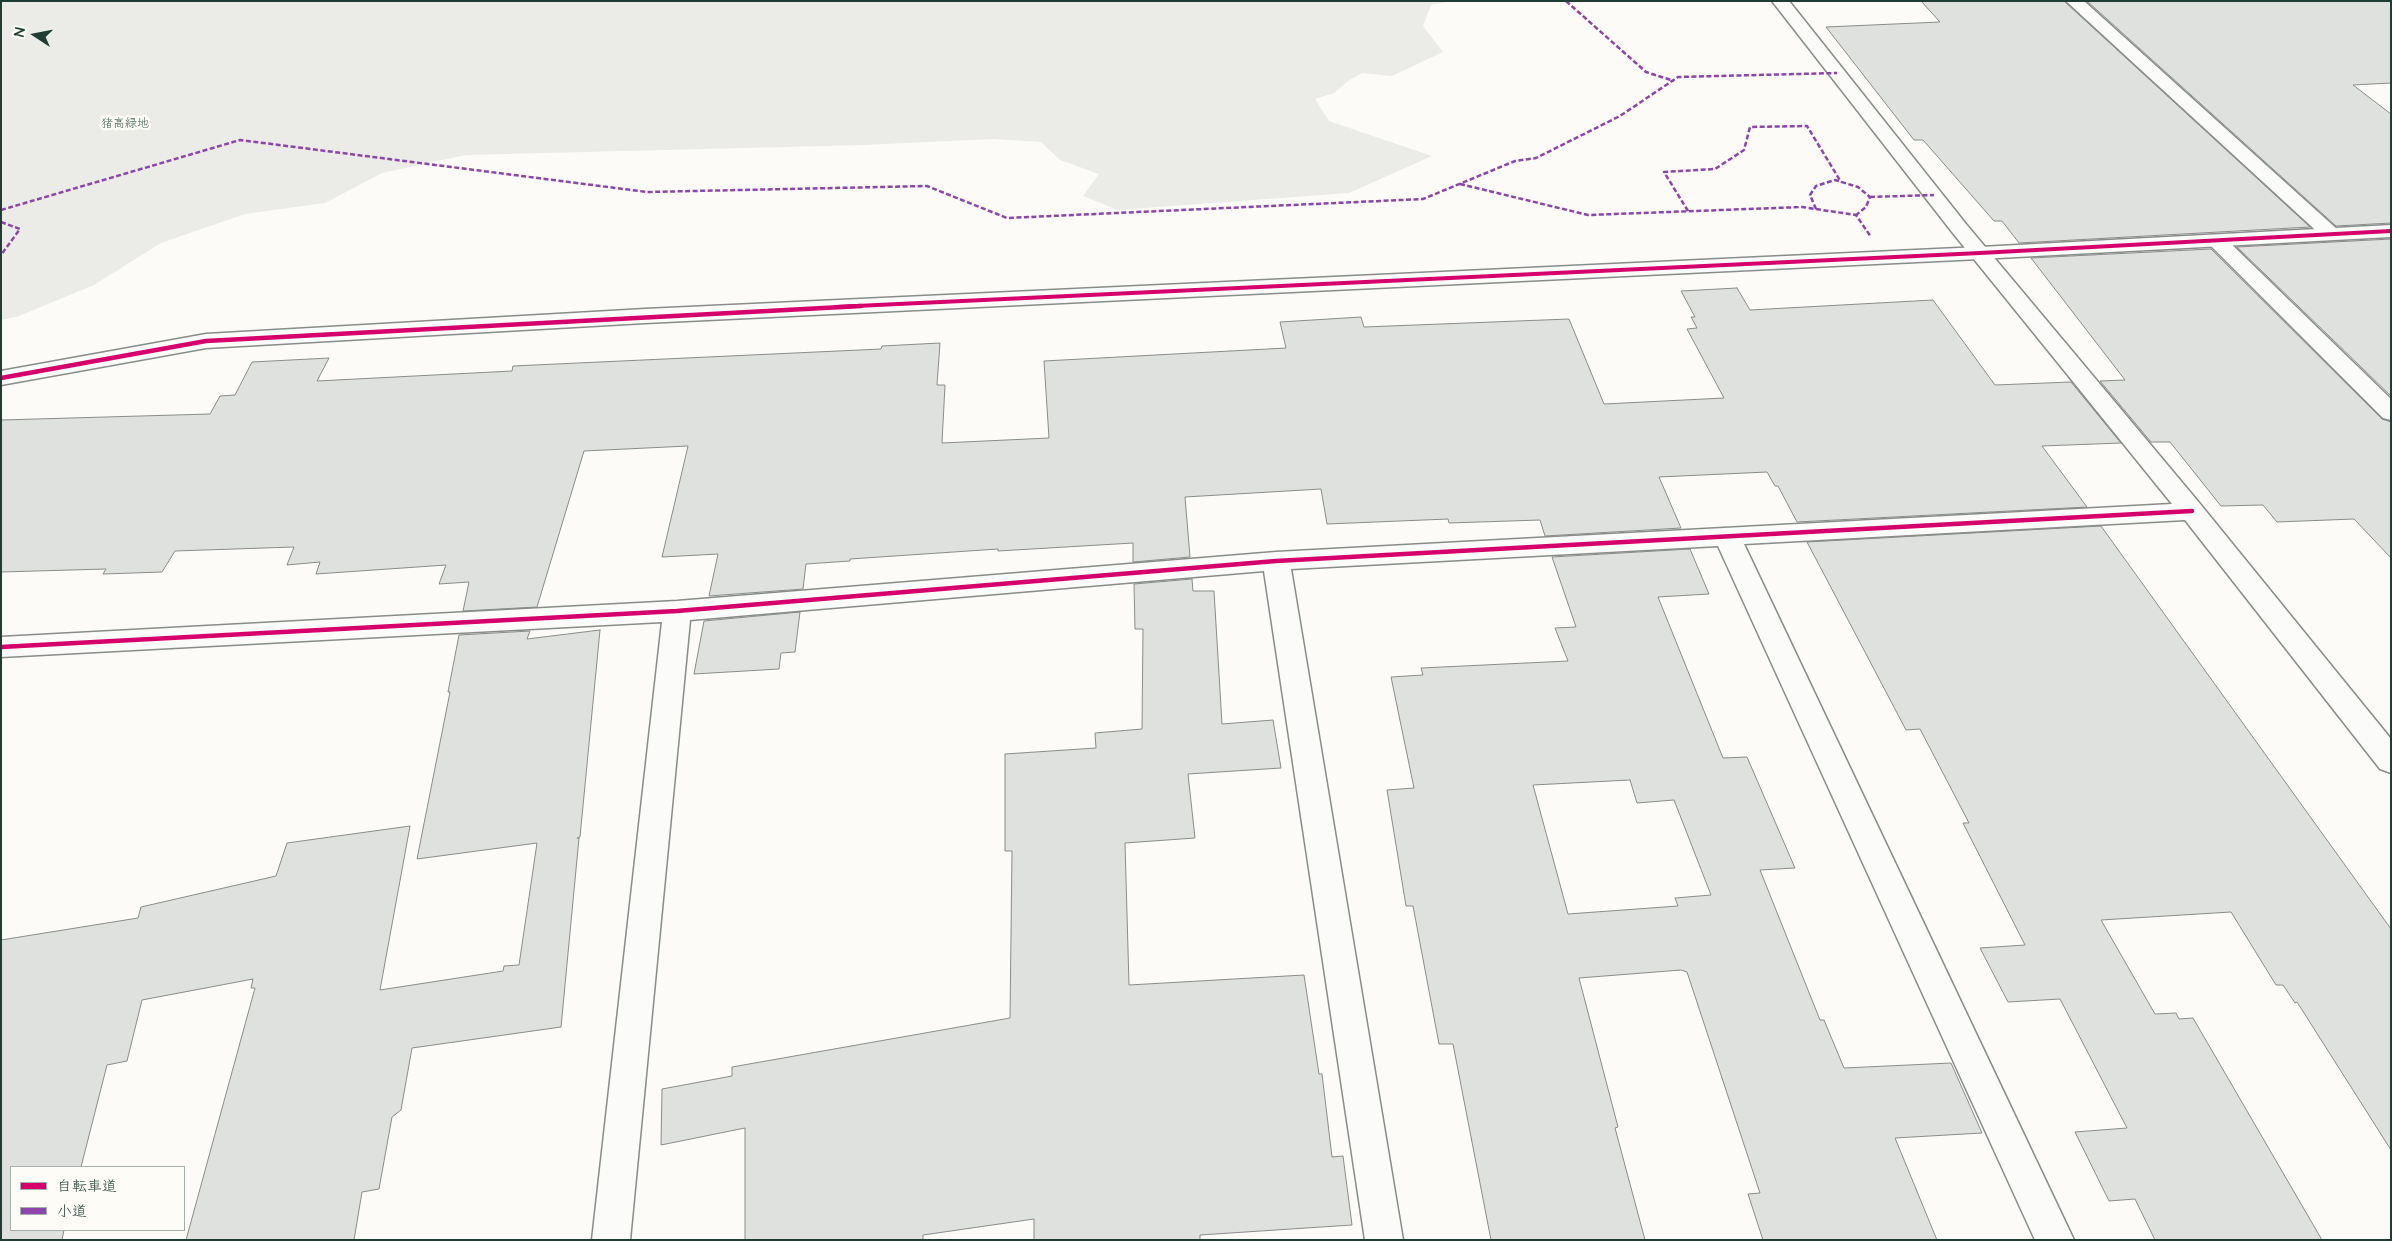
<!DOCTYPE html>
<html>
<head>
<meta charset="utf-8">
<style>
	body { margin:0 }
	#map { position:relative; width:2392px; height:1241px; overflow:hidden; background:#fcfbf8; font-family:"Architects Daughter","Klee One",sans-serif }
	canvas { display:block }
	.frame { position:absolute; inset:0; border:2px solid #1f3d34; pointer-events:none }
	.legend { position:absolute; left:10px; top:1166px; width:175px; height:65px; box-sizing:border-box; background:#fdfcf7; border:1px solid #a4b0a9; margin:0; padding:6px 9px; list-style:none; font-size:15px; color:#1f3d34 }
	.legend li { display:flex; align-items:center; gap:10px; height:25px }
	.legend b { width:25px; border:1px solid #a4b0a9 }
	.north { position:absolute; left:10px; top:10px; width:50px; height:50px; -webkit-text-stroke:4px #fdfcf7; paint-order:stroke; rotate:281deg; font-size:14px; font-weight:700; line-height:20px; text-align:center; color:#1f3d34 }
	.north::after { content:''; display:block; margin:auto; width:18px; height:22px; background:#1f3d34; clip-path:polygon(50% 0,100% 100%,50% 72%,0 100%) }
</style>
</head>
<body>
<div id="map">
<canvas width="2392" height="1241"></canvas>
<div class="frame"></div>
<ul class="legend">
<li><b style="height:6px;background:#d6006c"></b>自転車道</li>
<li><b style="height:6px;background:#8e44ad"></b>小道</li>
</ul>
<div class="north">N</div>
</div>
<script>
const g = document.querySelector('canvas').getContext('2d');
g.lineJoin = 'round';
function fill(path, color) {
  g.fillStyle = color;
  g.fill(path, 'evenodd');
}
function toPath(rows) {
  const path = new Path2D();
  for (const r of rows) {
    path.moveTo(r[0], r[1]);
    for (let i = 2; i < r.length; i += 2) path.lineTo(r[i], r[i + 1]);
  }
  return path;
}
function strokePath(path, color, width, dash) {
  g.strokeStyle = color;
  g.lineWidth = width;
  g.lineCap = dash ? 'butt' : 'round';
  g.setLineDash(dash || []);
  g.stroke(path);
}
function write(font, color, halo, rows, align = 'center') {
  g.font = font + ' "Architects Daughter","Klee One",sans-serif';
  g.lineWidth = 5;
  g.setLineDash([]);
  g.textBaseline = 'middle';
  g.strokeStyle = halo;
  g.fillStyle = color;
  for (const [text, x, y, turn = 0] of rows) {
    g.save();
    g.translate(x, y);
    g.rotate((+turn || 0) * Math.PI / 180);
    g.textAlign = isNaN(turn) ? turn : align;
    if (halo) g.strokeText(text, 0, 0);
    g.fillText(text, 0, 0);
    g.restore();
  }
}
const green = toPath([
	[1,1,1452,1,1431,5,1423,26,1443,52,1392,76,1362,73,1348,81,1334,93,1315,99,1329,121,1432,156,1349,193,1118,210,1083,196,1099,174,1060,160,1041,142,993,139,864,145,466,155,382,173,325,203,245,214,161,243,94,285,19,316,1,320]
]);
const building = toPath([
	[1921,1,2064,1,2310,227,2019,243,2002,221,1994,221,1923,140,1914,140,1826,27,1940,22,1921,1],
	[2087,1,2391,1,2391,83,2353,85,2391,114,2391,223,2336,226,2087,1],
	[2391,239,2391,396,2237,247,2391,239],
	[2211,249,2382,419,2391,422,2391,558,2354,519,2277,522,2263,505,2221,506,2170,442,2151,442,2100,381,2125,380,2031,258,2211,249],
	[1737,288,1750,310,1933,300,1995,385,2071,382,2121,443,2042,446,2087,507,1797,522,1778,486,1775,486,1767,472,1659,477,1681,528,1545,536,1540,520,1449,523,1448,519,1327,524,1321,489,1185,497,1190,557,1133,562,1133,543,998,551,998,549,850,559,850,561,806,564,803,589,709,596,718,554,662,557,688,446,584,451,537,607,463,611,469,582,439,584,446,565,316,574,320,562,287,565,294,547,175,551,162,572,103,574,106,569,1,572,1,420,210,414,220,396,235,395,252,362,329,358,317,381,512,371,513,366,881,349,882,346,940,343,937,385,945,385,942,443,1049,438,1044,361,1286,348,1280,322,1361,317,1364,327,1569,319,1604,404,1724,398,1687,329,1697,328,1691,317,1695,317,1681,291,1737,288],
	[2101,526,2391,929,2391,1150,2297,1002,2295,1003,2283,985,2276,985,2231,912,2101,920,2155,1014,2176,1013,2179,1019,2193,1018,2322,1240,2155,1240,2135,1199,2109,1201,2075,1132,2127,1128,2060,999,2008,1002,1980,948,2025,945,1963,823,1969,823,1920,729,1906,730,1807,542,2101,526],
	[1690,549,1709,594,1658,597,1723,758,1747,757,1795,868,1760,870,1820,1020,1824,1020,1844,1068,1951,1063,1982,1133,1895,1138,1937,1240,1763,1240,1748,1194,1760,1193,1687,972,1681,970,1579,978,1618,1127,1615,1128,1645,1240,1491,1240,1453,1044,1439,1044,1413,906,1406,906,1387,790,1414,788,1391,677,1423,675,1421,668,1568,661,1555,628,1576,627,1552,557,1690,549],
	[1630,780,1637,803,1674,800,1711,895,1675,898,1678,906,1568,914,1533,785,1630,780],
	[1192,579,1193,591,1214,591,1222,724,1273,720,1281,768,1188,774,1195,838,1125,843,1129,985,1304,975,1319,1074,1322,1074,1332,1157,1343,1156,1352,1225,1200,1235,1200,1240,1034,1240,1034,1219,923,1235,923,1240,745,1240,745,1128,661,1145,662,1089,732,1076,732,1067,1010,1018,1012,851,1005,851,1005,754,1096,748,1095,733,1142,729,1143,629,1135,629,1134,584,1192,579],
	[800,612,795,652,781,653,779,669,694,674,704,621,800,612],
	[600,630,580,837,577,838,579,838,561,1027,412,1048,401,1110,392,1117,379,1189,362,1192,354,1240,186,1240,255,988,251,988,253,979,142,1000,127,1061,107,1065,81,1167,11,1167,11,1230,64,1230,62,1240,1,1240,1,940,138,918,141,907,276,876,287,843,410,826,380,990,503,971,504,966,519,965,537,843,417,859,450,692,448,692,459,635,530,631,527,639,600,630]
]);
const street = toPath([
	[1772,1,1789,1,1966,224,2201,505,2391,739,2391,773,2380,769,2185,520,1744,544,2074,1240,2035,1240,1718,546,1291,569,1403,1240,1365,1240,1264,571,690,620,630,1240,592,1240,662,622,1,657,1,637,677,601,1276,552,2172,504,1952,232,1772,1],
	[2066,1,2084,1,2338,230,2341,234,2338,238,2331,240,2324,238,2066,1],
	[2217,235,2224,237,2391,399,2391,420,2383,418,2210,245,2207,241,2210,237,2217,235]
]);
const secondary = toPath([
	[2391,225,2391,237,1980,259,645,323,206,348,1,385,1,371,206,334,645,309,1980,247,2391,225]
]);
const quiet = toPath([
	[1566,1,1646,72,1674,81],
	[1460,184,1588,215,1802,207,1856,215,1871,237],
	[1870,197,1934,195],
	[1816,209,1810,195,1816,186,1835,180,1858,187,1870,197,1866,207,1856,215],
	[1,210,240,140,647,192,927,186,1007,218,1423,199,1515,161,1536,158,1620,116,1678,77,1837,73],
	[1688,211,1664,172,1715,169,1744,150,1750,127,1807,126,1841,182],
	[1,222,20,229,1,255]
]);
const cyclewayFar1 = toPath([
	[835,307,1980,253,2391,231]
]);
const cycleway = toPath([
	[1,378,206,341,861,306],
	[1,647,677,611,1276,561,2192,511]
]);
const farParknames = [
	["猪高緑地",125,124]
];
fill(green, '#ebece8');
fill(building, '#dfe1de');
strokePath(building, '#888d8a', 1);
strokePath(street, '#888d8a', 3);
strokePath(secondary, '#888d8a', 3);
fill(street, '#fbfbf9');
fill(secondary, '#fbfbf9');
strokePath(quiet, '#8e44ad', 2.5, [5, 2.5]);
strokePath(cyclewayFar1, '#d6006c', 4);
strokePath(cycleway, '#d6006c', 4.5);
write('12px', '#455e55', '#fdfcf7', farParknames);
</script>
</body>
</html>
